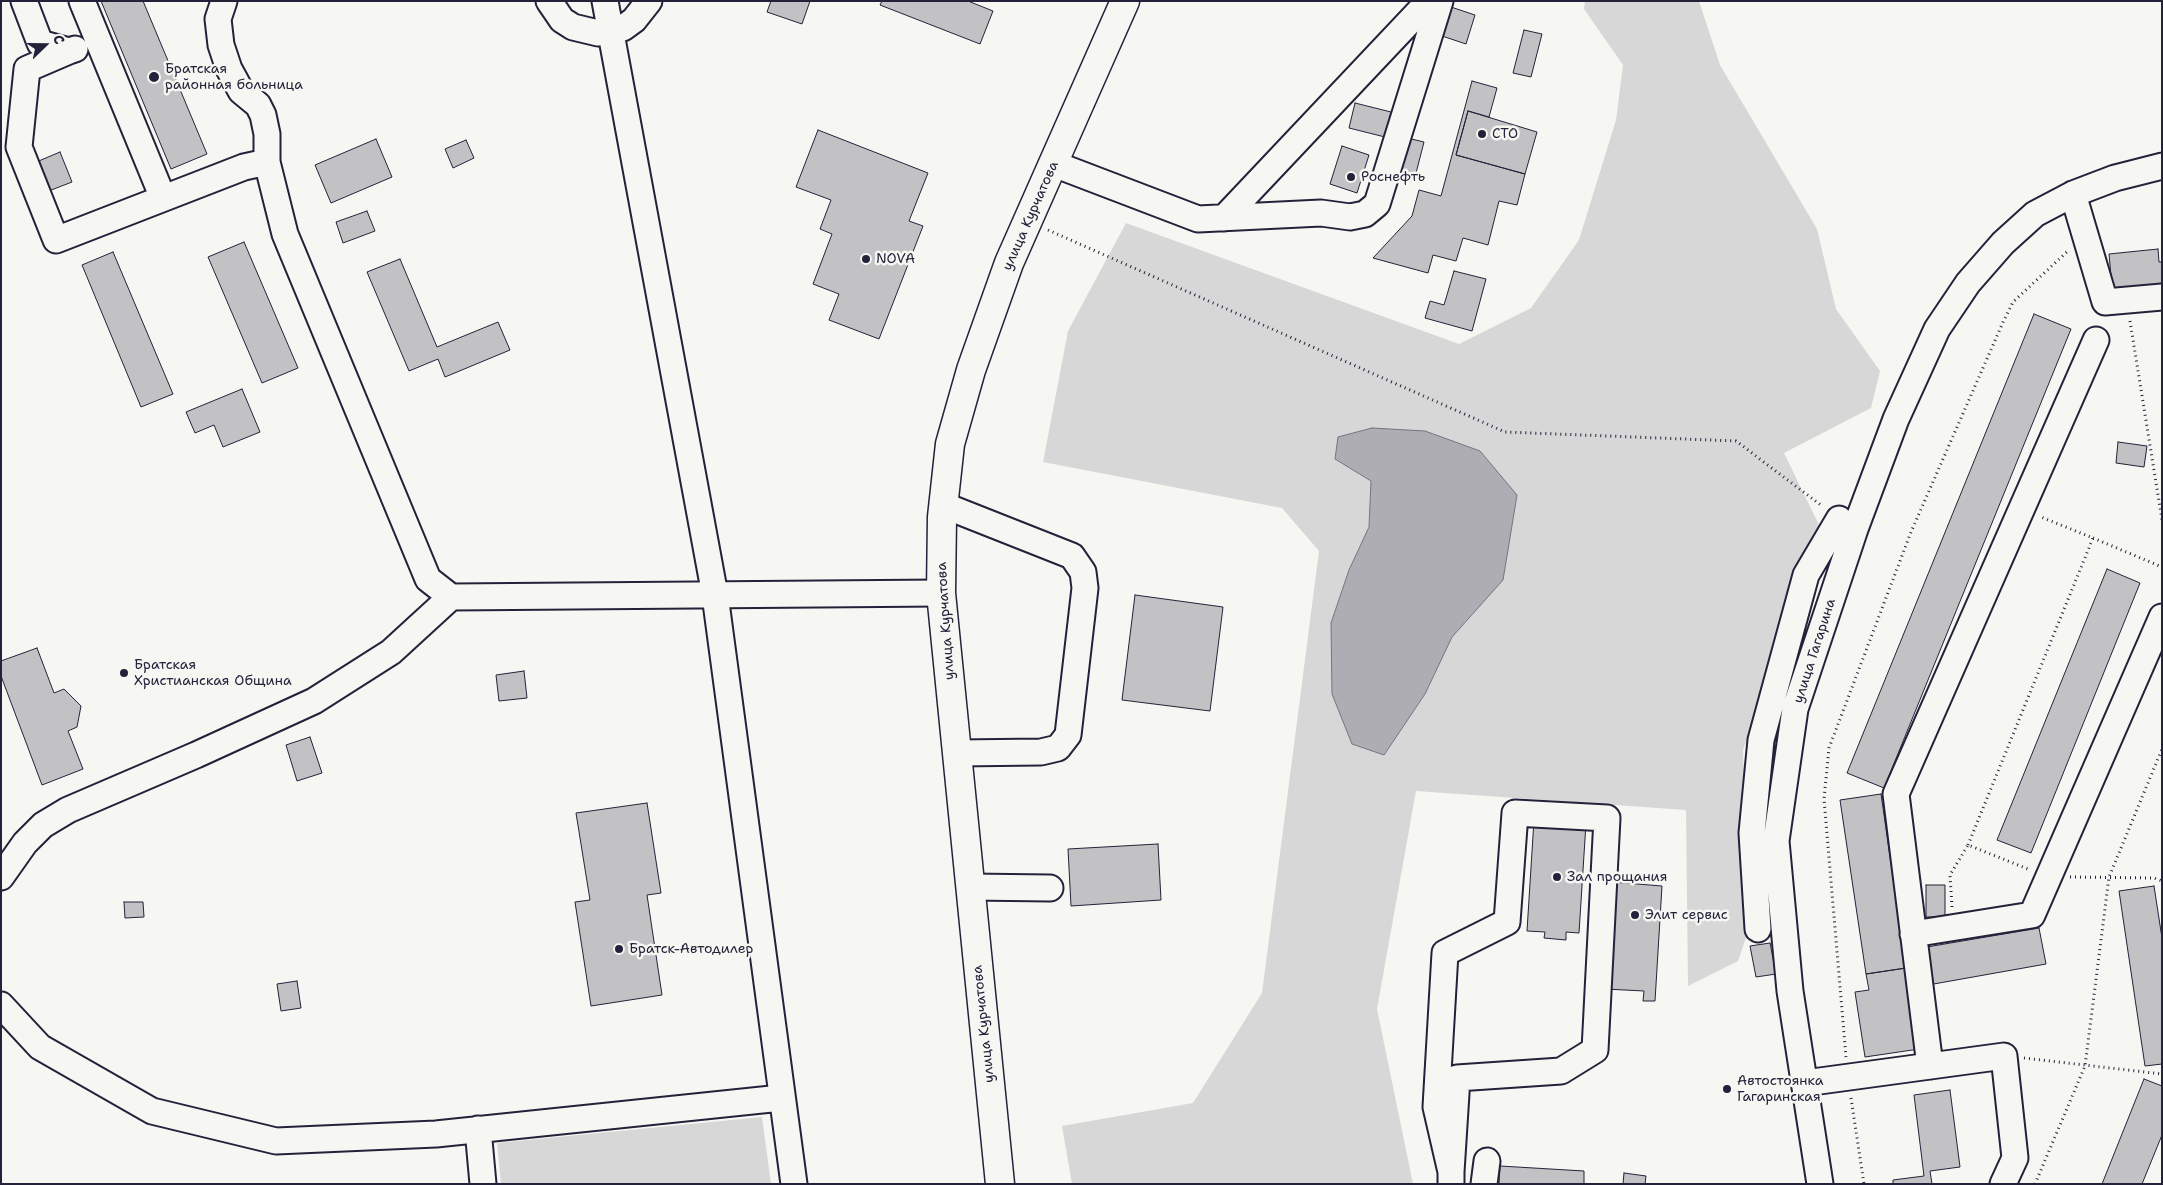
<!DOCTYPE html>
<html>
<head>
<meta charset="utf-8">
<style>
	body { margin:0 }
	#map { position:relative; width:2163px; height:1185px; overflow:hidden; background:#f6f6f2; font-family:"Shantell Sans",sans-serif }
	canvas { display:block }
	.frame { position:absolute; inset:0; border:2px solid #22223b; pointer-events:none }
	.north { position:absolute; left:20px; top:20px; width:50px; height:50px; -webkit-text-stroke:4px #f6f6f2; paint-order:stroke; rotate:68deg; font-size:14px; font-weight:700; line-height:20px; text-align:center; color:#22223b }
	.north::after { content:''; display:block; margin:auto; width:18px; height:22px; background:#22223b; clip-path:polygon(50% 0,100% 100%,50% 72%,0 100%) }
</style>
</head>
<body>
<div id="map">
<canvas width="2163" height="1185"></canvas>
<div class="frame"></div>
<div class="north">С</div>
</div>
<script>
const g = document.querySelector('canvas').getContext('2d');
g.lineJoin = 'round';
function fill(path, color) {
  g.fillStyle = color;
  g.fill(path, 'evenodd');
}
function toPath(rows) {
  const path = new Path2D();
  for (const r of rows) {
    path.moveTo(r[0], r[1]);
    for (let i = 2; i < r.length; i += 2) path.lineTo(r[i], r[i + 1]);
  }
  return path;
}
function strokePath(path, color, width, dash) {
  g.strokeStyle = color;
  g.lineWidth = width;
  g.lineCap = dash ? 'butt' : 'round';
  g.setLineDash(dash || []);
  g.stroke(path);
}
function write(font, color, halo, rows, align = 'center') {
  g.font = font + ' "Shantell Sans",sans-serif';
  g.lineWidth = 5;
  g.setLineDash([]);
  g.textBaseline = 'middle';
  g.strokeStyle = halo;
  g.fillStyle = color;
  for (const [text, x, y, turn = 0] of rows) {
    g.save();
    g.translate(x, y);
    g.rotate((+turn || 0) * Math.PI / 180);
    g.textAlign = isNaN(turn) ? turn : align;
    if (halo) g.strokeText(text, 0, 0);
    g.fillText(text, 0, 0);
    g.restore();
  }
}
const green = toPath([
	[1585,1,1699,1,1720,65,1817,229,1836,309,1880,371,1871,408,1784,453,1819,525,1743,750,1749,929,1738,961,1688,986,1686,810,1416,791,1377,1009,1413,1184,1072,1184,1062,1126,1193,1103,1262,993,1319,551,1282,508,1043,462,1068,331,1126,223,1459,344,1531,308,1579,240,1616,120,1623,65,1584,9],
	[762,1117,771,1184,501,1184,497,1143]
]);
const water = toPath([
	[1372,428,1425,431,1480,451,1517,495,1503,580,1452,637,1425,694,1384,755,1352,744,1332,694,1331,623,1349,570,1369,527,1371,481,1335,459,1338,437,1372,428]
]);
const building = toPath([
	[101,1,143,1,207,154,171,169,101,1],
	[771,1,810,1,802,24,767,12,771,1],
	[882,1,968,1,993,11,980,44,880,5,882,1],
	[1445,5,1475,15,1466,44,1436,34,1445,5],
	[1524,30,1542,34,1531,77,1513,73,1524,30],
	[1472,81,1497,88,1489,117,1468,111,1456,155,1525,174,1517,205,1499,201,1488,245,1463,238,1456,261,1433,255,1428,273,1373,258,1412,216,1419,190,1441,196,1472,81],
	[1355,103,1395,113,1389,138,1349,128,1355,103],
	[1468,111,1537,132,1525,174,1456,155,1468,111],
	[818,130,928,173,909,221,923,226,879,339,829,320,839,294,813,284,832,234,820,229,831,200,796,187,818,130],
	[1403,137,1424,142,1415,177,1394,171,1403,137],
	[376,139,392,177,331,203,315,165,376,139],
	[466,140,474,158,453,168,445,149,466,140],
	[1342,146,1369,155,1357,193,1330,184,1342,146],
	[60,152,72,182,46,192,34,163,60,152],
	[367,211,375,231,343,243,336,222,367,211],
	[244,242,298,368,262,383,208,257,244,242],
	[2158,249,2159,262,2162,262,2162,294,2113,298,2109,254,2158,249],
	[113,252,173,394,141,407,82,265,113,252],
	[400,259,437,347,498,322,510,350,445,377,438,359,409,371,367,272,400,259],
	[1454,271,1486,279,1472,331,1425,318,1430,301,1444,305,1454,271],
	[2034,314,2071,329,1884,788,1847,773,2034,314],
	[242,389,260,432,223,447,214,425,195,433,186,412,242,389],
	[2118,442,2147,446,2144,467,2116,463,2118,442],
	[2107,569,2140,583,2031,853,1997,840,2107,569],
	[1135,595,1223,607,1210,711,1122,700,1135,595],
	[37,648,54,693,64,689,81,706,77,727,68,731,83,769,42,785,1,676,1,661,37,648],
	[524,671,527,698,499,701,496,675,524,671],
	[310,737,322,773,297,781,286,745,310,737],
	[1881,794,1906,968,1866,974,1840,800,1881,794],
	[647,803,661,893,647,895,662,995,591,1006,575,902,590,900,576,813,647,803],
	[1534,820,1586,823,1579,933,1566,932,1566,940,1544,938,1545,932,1527,931,1534,820],
	[1158,844,1161,900,1071,906,1068,849,1158,844],
	[1612,882,1662,886,1655,1001,1643,1001,1644,991,1605,989,1612,882],
	[1926,885,1945,885,1945,917,1926,917,1926,885],
	[2154,886,2162,938,2162,1064,2145,1066,2119,891,2154,886],
	[124,902,143,902,144,917,125,918,124,902],
	[2039,928,2046,964,1928,985,1921,948,2039,928],
	[1770,943,1776,974,1756,977,1750,946,1770,943],
	[1906,968,1919,1049,1865,1057,1855,992,1869,990,1866,974,1906,968],
	[297,981,301,1008,281,1011,277,984,297,981],
	[2144,1079,2162,1086,2162,1135,2142,1184,2102,1184,2144,1079],
	[1950,1090,1960,1167,1930,1171,1932,1184,1893,1184,1893,1180,1924,1176,1914,1095,1950,1090],
	[1500,1166,1584,1171,1584,1184,1499,1184,1500,1166],
	[1624,1173,1646,1176,1645,1184,1623,1184,1624,1173]
]);
const path = toPath([
	[1048,230,1505,432,1736,441,1822,506],
	[2130,321,2162,520],
	[2093,538,2162,567],
	[1968,845,2093,538,2041,517],
	[2070,877,2154,878,2162,881],
	[1952,907,1950,875,1968,845,2028,869],
	[1846,1057,1824,799,1829,748,1911,532,2004,320,2013,302,2069,250],
	[2024,1058,2162,1074],
	[1851,1098,1864,1184],
	[2035,1184,2085,1066,2109,877,2162,749]
]);
const minor = toPath([
	[24,1,40,43,69,51,75,49],
	[82,1,163,198],
	[224,1,218,19,221,45,229,69,241,91,258,105,263,115,267,134,267,162,285,234,428,579,451,597],
	[549,1,562,20,573,27,598,33,623,28,634,20,649,1],
	[605,1,715,595,794,1184],
	[69,51,27,69,19,147,56,240,244,167,267,162],
	[1054,164,1198,219,1321,213,1350,217,1365,214,1377,204,1440,1],
	[2073,194,2105,302,2162,297],
	[1224,218,1429,1],
	[943,505,1072,556,1083,572,1085,588,1068,735,1058,748,1041,752,957,753],
	[1,877,25,843,43,825,68,810,196,755,314,701,391,652,451,597,941,593],
	[970,887,1050,888],
	[1758,929,1752,833,1761,740,1806,575,1839,519],
	[1913,934,2032,915,2162,617],
	[1,1005,40,1047,152,1111,276,1141,436,1134,781,1098],
	[1930,1066,1896,794,2096,340],
	[1805,1083,2004,1056,2015,1158,2003,1184],
	[478,1129,483,1184],
	[1451,1184,1451,1172,1457,1078,1561,1071,1595,1050,1607,818,1515,813,1507,922,1445,953,1436,1107,1451,1172],
	[1484,1184,1487,1161],
	[1820,1184,1790,991,1776,841,1795,709,1855,529,1896,419,1937,329,1968,283,2003,243,2035,214,2073,194,2115,178,2162,166]
]);
const major = toPath([
	[1000,1184,941,593,942,517,950,444,971,370,1009,263,1125,1]
]);
const markers = [
	[154,77,6,"#22223b"],
	[1482,134,5,"#22223b"],
	[1351,177,5,"#22223b"],
	[866,259,5,"#22223b"],
	[124,673,5,"#22223b"],
	[1557,877,5,"#22223b"],
	[1635,915,5,"#22223b"],
	[619,949,5,"#22223b"],
	[1727,1089,5,"#22223b"]
];
const poiNames = [
	["Братская",165,69],
	["районная больница",165,85],
	["СТО",1492,134],
	["Роснефть",1361,177],
	["NOVA",876,259],
	["Братская",134,665],
	["Христианская Община",134,681],
	["Зал прощания",1567,877],
	["Элит сервис",1645,915],
	["Братск-Автодилер",629,949],
	["Автостоянка",1737,1081],
	["Гагаринская",1737,1097]
];
const streetNames = [
	["улица Курчатова",1031,216,-66],
	["улица Курчатова",946,621,-94],
	["улица Гагарина",1815,651,-72],
	["улица Курчатова",984,1024,-96]
];
fill(green, '#d7d7d7');
fill(water, '#adadb3');
strokePath(water, '#757583', 1);
fill(building, '#c2c2c4');
strokePath(building, '#22223b', 1);
strokePath(minor, '#22223b', 29);
strokePath(major, '#22223b', 31);
strokePath(path, '#22223b', 3, [1, 4]);
strokePath(minor, '#f6f6f2', 25);
strokePath(major, '#f6f6f2', 28);
for (const [x, y, r, color] of markers) {
  const dot = new Path2D();
  dot.arc(x, y, r, 0, 2 * Math.PI);
  g.fillStyle = color;
  g.fill(dot);
  strokePath(dot, '#f6f6f2', 2);
}
write('14px', '#22223b', '#f6f6f2', poiNames, 'left');
write('14px', '#22223b', '#f6f6f2', streetNames);
</script>
</body>
</html>
